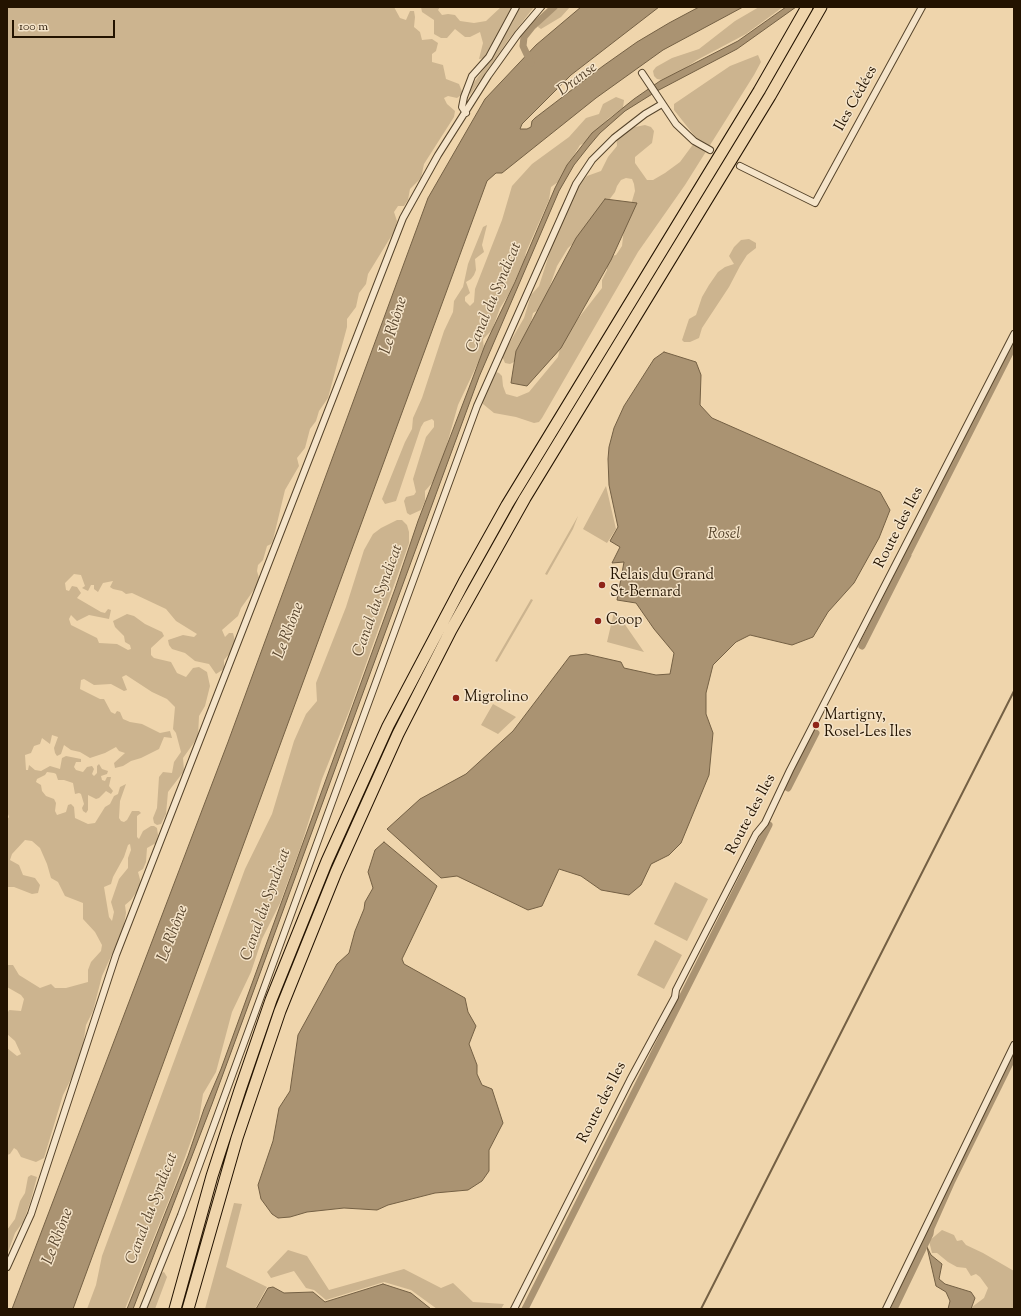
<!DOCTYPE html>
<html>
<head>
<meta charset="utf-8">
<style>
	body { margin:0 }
	#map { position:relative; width:1021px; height:1316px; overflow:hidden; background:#efd5ac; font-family:"Sorts Mill Goudy",serif }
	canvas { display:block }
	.frame { position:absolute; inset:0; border:8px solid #231300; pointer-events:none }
	.scale { position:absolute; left:12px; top:20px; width:103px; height:18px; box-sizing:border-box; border:2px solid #231300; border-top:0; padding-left:5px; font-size:12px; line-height:14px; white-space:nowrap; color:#231300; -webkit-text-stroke:3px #f5e4c9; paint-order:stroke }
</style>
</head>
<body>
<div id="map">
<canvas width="1021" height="1316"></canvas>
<div class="frame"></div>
<div class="scale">100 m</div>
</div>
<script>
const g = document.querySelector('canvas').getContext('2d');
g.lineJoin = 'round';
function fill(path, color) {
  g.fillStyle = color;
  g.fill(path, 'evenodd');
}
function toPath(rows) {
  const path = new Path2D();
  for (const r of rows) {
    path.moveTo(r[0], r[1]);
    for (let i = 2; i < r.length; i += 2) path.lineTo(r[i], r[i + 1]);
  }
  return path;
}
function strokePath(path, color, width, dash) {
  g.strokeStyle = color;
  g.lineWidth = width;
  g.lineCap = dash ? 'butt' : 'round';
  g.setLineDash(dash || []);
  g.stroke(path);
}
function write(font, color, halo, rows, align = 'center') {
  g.font = font + ' "Sorts Mill Goudy",serif';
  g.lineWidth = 3;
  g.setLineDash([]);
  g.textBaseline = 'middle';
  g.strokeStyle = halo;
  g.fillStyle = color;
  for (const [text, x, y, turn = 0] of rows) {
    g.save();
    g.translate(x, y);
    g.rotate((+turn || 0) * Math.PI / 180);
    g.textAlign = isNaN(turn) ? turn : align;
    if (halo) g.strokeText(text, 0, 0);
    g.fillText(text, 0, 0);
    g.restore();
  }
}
const green = toPath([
	[7,7,394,7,400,18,406,20,410,11,414,11,415,17,414,27,420,32,422,40,432,39,438,43,436,51,432,54,432,62,443,65,446,79,459,84,463,94,457,98,448,96,444,98,447,104,455,111,454,117,424,164,421,178,410,189,408,200,404,206,398,206,394,212,397,221,395,230,368,274,366,284,359,293,356,307,347,319,347,327,328,398,319,411,316,421,310,429,305,448,297,458,299,466,285,490,273,540,271,544,267,546,263,560,258,565,257,571,259,578,258,584,241,608,238,616,222,630,225,637,229,633,233,633,235,641,231,652,224,660,224,669,216,674,209,664,195,661,185,653,172,649,169,645,168,640,183,635,194,637,197,634,176,621,166,609,132,593,126,594,122,591,113,589,110,587,113,581,103,583,98,592,94,589,94,585,91,585,88,591,82,588,85,586,81,575,74,574,65,583,66,590,69,591,72,586,77,587,81,593,77,598,101,612,105,613,108,609,111,610,109,619,89,615,77,621,71,615,69,619,71,625,97,638,99,643,117,644,128,650,131,649,130,645,125,642,124,636,115,627,113,621,127,614,134,616,145,624,162,632,164,636,151,648,151,655,154,658,171,662,177,673,186,677,193,668,199,667,207,672,210,686,205,706,199,716,198,737,183,758,184,771,168,792,166,814,161,824,157,825,154,823,153,818,157,808,159,777,163,772,172,773,174,762,181,752,176,733,173,729,175,707,167,699,152,692,126,675,122,677,127,690,124,691,111,684,94,685,84,679,81,680,80,689,100,699,104,699,111,712,115,714,117,711,120,712,123,719,130,722,142,724,160,733,170,731,172,738,164,737,159,749,141,758,131,761,123,766,115,768,114,763,125,753,119,751,116,747,105,753,90,758,80,752,71,750,64,745,61,754,57,756,55,753,54,748,58,737,52,735,50,744,42,738,40,744,34,746,31,753,25,755,26,770,28,770,29,765,35,770,41,771,50,766,60,769,62,758,66,756,81,759,81,762,76,762,74,767,76,770,83,772,87,767,92,766,94,769,92,774,94,776,97,773,97,766,99,764,102,769,108,771,107,774,101,776,102,780,105,781,107,777,111,777,109,786,113,791,111,794,106,791,99,798,96,799,88,795,88,810,86,813,83,811,82,808,84,804,81,794,79,793,75,794,73,783,64,780,58,780,56,774,54,773,47,772,45,775,37,779,36,782,41,785,42,791,46,796,54,799,56,803,55,811,57,815,66,812,68,805,71,804,74,807,75,818,88,824,95,823,105,807,110,804,114,796,118,794,120,787,126,784,120,801,119,818,121,821,124,822,127,820,132,811,139,811,141,813,137,816,137,837,139,839,143,831,151,826,154,826,157,828,158,835,156,843,147,848,146,862,143,869,138,872,141,883,140,887,131,900,125,905,126,913,123,930,102,976,93,1011,86,1025,81,1059,63,1095,44,1158,36,1162,21,1157,17,1150,14,1148,10,1154,7,1155,7,1048,17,1056,21,1054,15,1041,7,1034,7,1014,9,1010,21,1011,24,999,21,995,7,987,7,965,13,965,19,975,40,988,51,984,55,988,66,988,88,982,88,970,91,962,101,951,102,945,95,932,83,919,83,903,65,896,58,882,51,878,47,864,40,848,32,841,25,840,12,854,10,860,19,865,23,875,35,878,40,885,38,893,32,894,14,887,7,887,7,820,9,817,7,811],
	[130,844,131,850,128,858,128,868,119,879,111,902,114,912,112,921,109,917,104,887,111,884,113,877,124,857,128,845],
	[421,7,440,7,438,10,442,15,448,14,455,15,460,21,474,23,486,21,501,7,512,8,506,23,486,58,479,59,483,43,480,32,470,37,465,37,455,29,447,38,441,38,434,34,434,20,422,12],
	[520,7,534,7,509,39,470,95,470,88,493,56],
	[556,7,570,7,561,17,541,29,538,27,540,20],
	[759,7,783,7,746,34,697,60,682,70,663,80,657,79,654,76,653,71,656,67,672,58,699,49,735,21],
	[758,55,761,62,754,75,685,185,638,252,542,418,539,422,534,423,516,417,494,413,483,404,478,397,486,380,496,372,499,373,502,376,503,386,506,394,517,397,529,392,558,357,560,348,570,329,602,288,602,280,607,270,607,257,616,255,622,246,624,228,635,191,634,184,632,179,626,178,621,180,617,186,615,192,582,236,568,248,557,266,542,308,533,313,531,322,516,361,510,364,505,363,502,356,524,318,531,295,539,286,554,239,558,213,566,198,587,176,601,171,608,157,617,146,616,132,620,130,645,125,651,127,654,131,652,143,635,157,635,163,647,180,653,180,665,173,680,162,697,139,674,110,674,104,730,66],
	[616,97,624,100,623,108,609,118,587,142,580,145,558,182,551,187,549,200,526,252,524,261,509,294,500,308,492,330,483,339,484,350,458,405,442,462,432,483,425,491,425,501,421,510,410,515,407,513,404,501,406,497,414,495,416,492,413,479,426,437,434,427,434,421,432,419,424,422,421,427,396,501,385,504,382,499,405,442,412,429,413,418,422,398,444,331,453,312,454,301,463,287,468,264,483,227,487,225,482,245,484,252,475,259,476,270,474,275,471,279,466,282,470,293,465,297,465,301,470,306,474,302,475,289,502,220,512,186,532,164,569,137,586,118,599,114,603,104],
	[749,239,756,243,756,248,747,255,740,266,729,287,702,328,699,338,690,342,684,342,682,340,689,319,696,315,702,297,709,285,718,272,725,267,734,264,729,256,734,247,741,240],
	[606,486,616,529,607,543,583,529],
	[578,516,573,529,547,575,545,574],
	[397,520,402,520,407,525,409,532,409,543,350,709,322,779,301,846,280,903,262,939,251,972,232,1012,216,1072,203,1094,199,1119,173,1190,125,1309,87,1309,96,1285,102,1256,245,869,272,814,294,741,306,714,317,701,316,683,346,607,364,550,373,534,381,528],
	[531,599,533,600,497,662,495,661],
	[614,612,617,613,644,652,607,642],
	[493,704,516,717,498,734,481,725],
	[675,882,708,899,687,941,654,924],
	[655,940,682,955,664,989,637,975],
	[31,1175,37,1177,30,1203,23,1222,15,1233,7,1255,7,1230,15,1219,20,1201,25,1193,28,1177],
	[234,1203,242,1204,226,1267,267,1287,255,1309,205,1309],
	[942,1230,954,1235,957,1241,962,1240,966,1245,983,1253,1014,1271,1014,1309,973,1309,972,1307,984,1298,988,1288,980,1277,976,1274,971,1276,966,1268,957,1267,948,1262,937,1253,932,1253,929,1241],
	[288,1250,307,1256,329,1290,404,1269,441,1288,453,1283,473,1302,504,1304,501,1309,437,1309,411,1290,384,1282,326,1300,314,1290,306,1288,294,1271,271,1278,267,1272],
	[164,1272,167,1277,155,1309,146,1309,161,1273]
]);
const water = toPath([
	[581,7,659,7,571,75,522,124,520,129,527,129,531,127,532,121,535,118,603,66,637,42,669,23,699,7,743,7,663,50,596,98,502,173,496,173,487,181,73,1309,12,1309,228,742,428,198,485,99,536,45,581,7],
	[786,7,796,7,737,49,657,91,625,111,600,133,589,146,574,165,559,191,479,377,212,1104,133,1309,127,1309,188,1156,204,1109,221,1069,395,589,418,521,472,380,485,345,515,282,555,188,567,165,592,133,634,99,660,81,738,41,786,7],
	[605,199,637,203,611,260,561,348,527,386,511,383,516,351,576,238,605,199],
	[664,352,696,362,701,375,700,405,712,418,880,492,890,510,879,538,854,583,828,612,813,637,792,645,750,635,736,642,713,665,706,693,706,714,713,733,709,775,681,843,669,855,651,864,641,885,629,895,601,890,581,876,559,869,542,906,528,910,457,876,441,878,387,829,420,799,466,774,513,731,570,656,586,654,621,662,624,668,656,675,670,674,674,653,654,629,636,603,617,600,624,562,612,563,620,547,610,541,618,527,609,485,608,459,609,447,614,428,624,406,654,359,664,352],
	[384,842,437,886,402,959,404,964,465,998,468,1012,476,1026,469,1044,477,1065,477,1074,482,1085,492,1089,503,1123,489,1150,489,1171,482,1181,468,1190,435,1193,388,1205,377,1210,344,1208,307,1212,290,1217,278,1218,272,1214,261,1199,258,1185,273,1141,279,1108,290,1091,298,1035,337,964,349,953,355,931,364,909,365,902,373,888,368,872,375,850,384,842],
	[927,1247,931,1255,942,1264,939,1279,945,1284,971,1292,975,1298,971,1309,948,1309,950,1301,946,1292,936,1286,927,1247],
	[383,1284,411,1293,431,1309,256,1309,268,1288,273,1287,284,1293,313,1292,325,1302,383,1284]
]);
const stream = toPath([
	[701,1309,1014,691]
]);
const canal = toPath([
	[531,63,523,46,524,37,532,27,554,7],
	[909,552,1014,345],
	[862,646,908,555],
	[788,788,816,733],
	[525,1309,769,825],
	[894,1309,930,1234,931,1228,951,1183,1014,1055]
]);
const street = toPath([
	[642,73,676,124,694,141,710,150],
	[466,113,462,107,464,97,472,76,489,57,516,7],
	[740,166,815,203,922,7],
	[7,1267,31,1214,116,955,403,218,438,155,488,76,518,34,541,7],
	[143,1309,181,1215,477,406,576,184,592,160,614,138,645,114,662,104],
	[514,1309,630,1080,675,997,676,990,756,834,765,823,790,770,1014,334],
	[886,1309,1014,1045]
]);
const highway = toPath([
	[175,1309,212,1176,240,1090,271,1000,327,861,388,726,464,582,507,505,759,91,807,7],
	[188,1309,237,1138,280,1011,336,872,398,734,451,630,525,498,770,96,821,7]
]);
const markers = [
	[602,585,4,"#8f2418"],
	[598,621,4,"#8f2418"],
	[456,698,4,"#8f2418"],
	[816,725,4,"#8f2418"]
];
const streetNames = [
	["Iles Cédées",857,99,-61],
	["Route des Iles",900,528,-63],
	["Route des Iles",752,815,-62],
	["Route des Iles",603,1103,-63]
];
const poiNames = [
	["Relais du Grand",610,576],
	["St-Bernard",610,593],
	["Coop",606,621],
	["Migrolino",464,698],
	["Martigny,",824,716],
	["Rosel-Les Iles",824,733]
];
const waterNames = [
	["Dranse",578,80,-37],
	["Canal du Syndicat",495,298,-67],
	["Le Rhône",395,326,-73],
	["Rosel",724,535],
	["Canal du Syndicat",379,601,-70],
	["Le Rhône",290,631,-69],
	["Canal du Syndicat",267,905,-70],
	["Le Rhône",174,934,-69],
	["Canal du Syndicat",153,1209,-69],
	["Le Rhône",59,1237,-69]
];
fill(green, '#ccb48f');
fill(water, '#aa9372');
strokePath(water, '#746044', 1);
strokePath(stream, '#746044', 2);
strokePath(canal, '#aa9372', 7);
strokePath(street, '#56442b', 8);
strokePath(highway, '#231300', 13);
strokePath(street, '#f5e4c9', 6);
strokePath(highway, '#efd5ac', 11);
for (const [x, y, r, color] of markers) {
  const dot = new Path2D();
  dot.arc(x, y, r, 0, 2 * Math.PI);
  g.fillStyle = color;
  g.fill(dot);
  strokePath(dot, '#f5e4c9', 1.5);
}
write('15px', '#231300', '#f5e4c9', streetNames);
write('15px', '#231300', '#f5e4c9', poiNames, 'left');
write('italic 16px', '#59462e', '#f5e4c9', waterNames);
</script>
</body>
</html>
